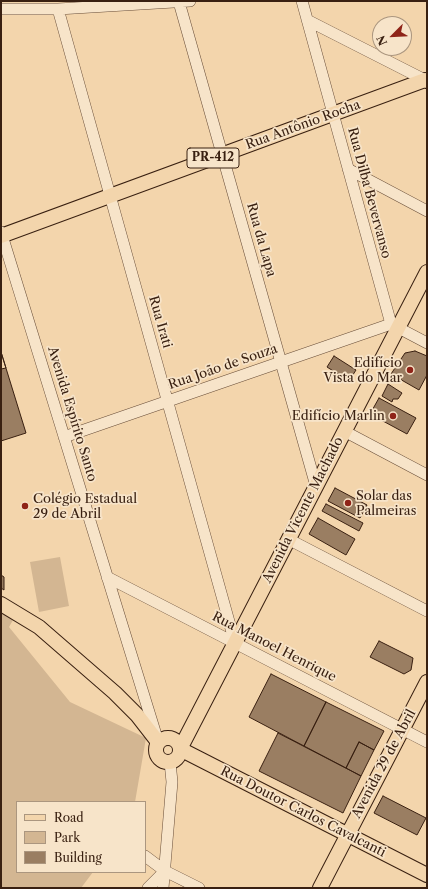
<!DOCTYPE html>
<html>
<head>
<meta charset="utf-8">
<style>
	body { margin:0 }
	#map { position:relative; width:428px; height:889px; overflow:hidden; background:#f3d5ac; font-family:"Libre Caslon Text",serif }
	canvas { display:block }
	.frame { position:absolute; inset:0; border:2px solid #392011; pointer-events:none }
	.legend { position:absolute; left:16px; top:801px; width:130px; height:72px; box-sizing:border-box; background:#f7e4c9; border:1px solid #ab967f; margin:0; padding:5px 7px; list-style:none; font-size:12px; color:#392011 }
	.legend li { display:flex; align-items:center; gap:8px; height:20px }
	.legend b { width:20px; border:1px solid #ab967f }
	.north { position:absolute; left:372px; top:16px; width:40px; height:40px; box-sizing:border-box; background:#f7e4c9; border:1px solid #ab967f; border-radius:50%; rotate:246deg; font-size:11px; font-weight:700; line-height:16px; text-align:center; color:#392011 }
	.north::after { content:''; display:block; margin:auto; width:14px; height:18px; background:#8f2418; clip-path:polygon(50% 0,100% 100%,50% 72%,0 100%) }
</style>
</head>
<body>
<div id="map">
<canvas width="428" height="889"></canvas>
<div class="frame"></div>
<ul class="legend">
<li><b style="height:5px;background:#f3d5ac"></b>Road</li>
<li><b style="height:11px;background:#d3b692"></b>Park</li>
<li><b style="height:11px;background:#9a7e62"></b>Building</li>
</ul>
<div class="north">N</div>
</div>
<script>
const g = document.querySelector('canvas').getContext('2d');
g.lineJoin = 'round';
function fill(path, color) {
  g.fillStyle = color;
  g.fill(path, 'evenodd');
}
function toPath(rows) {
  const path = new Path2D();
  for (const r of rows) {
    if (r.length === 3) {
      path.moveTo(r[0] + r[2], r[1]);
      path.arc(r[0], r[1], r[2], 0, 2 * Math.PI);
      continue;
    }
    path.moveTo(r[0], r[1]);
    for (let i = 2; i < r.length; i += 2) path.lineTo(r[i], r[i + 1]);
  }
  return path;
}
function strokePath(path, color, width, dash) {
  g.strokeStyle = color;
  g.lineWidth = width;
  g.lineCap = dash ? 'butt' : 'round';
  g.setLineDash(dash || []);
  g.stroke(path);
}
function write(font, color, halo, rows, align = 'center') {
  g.font = font + ' "Libre Caslon Text",serif';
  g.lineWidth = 3.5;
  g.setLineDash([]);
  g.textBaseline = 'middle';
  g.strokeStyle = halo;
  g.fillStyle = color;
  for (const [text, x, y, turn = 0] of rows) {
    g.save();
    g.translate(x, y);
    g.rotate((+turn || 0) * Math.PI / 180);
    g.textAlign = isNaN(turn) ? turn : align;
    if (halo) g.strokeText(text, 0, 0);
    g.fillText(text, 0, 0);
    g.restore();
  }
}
const green = toPath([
	[60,557,69,606,39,612,30,562],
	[1,606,17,613,9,627,70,702,146,738,135,802,17,802,17,872,93,872,81,888,1,888]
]);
const building = toPath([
	[415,351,427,356,427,375,419,390,391,374,405,353,415,351],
	[1,352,26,433,1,441,1,352],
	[1,352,6,368,1,369,1,352],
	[334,356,356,370,349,381,327,367,334,356],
	[388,384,402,393,398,399,393,399,392,402,382,396,388,384],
	[379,398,416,418,407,434,370,414,379,398],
	[335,488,367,505,360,518,328,501,335,488],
	[326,504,363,523,359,531,322,511,326,504],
	[318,518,355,539,346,555,309,534,318,518],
	[1,575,4,577,4,590,1,588,1,575],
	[379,641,413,658,411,670,404,674,370,657,379,641],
	[271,674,326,702,304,746,249,717,271,674],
	[326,702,384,731,374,750,359,742,346,768,304,746,326,702],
	[278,733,361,776,343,813,259,771,278,733],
	[359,742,374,750,361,776,346,768,359,742],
	[383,796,426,818,417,835,374,813,383,796]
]);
const minor = toPath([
	[302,1,391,324],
	[179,2,316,486],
	[1,9,58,9,190,1],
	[58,9,235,643],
	[307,20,425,80],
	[348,169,427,211],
	[1,232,157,738],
	[391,324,427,343],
	[344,431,427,475],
	[64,437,391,324],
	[288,539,427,611],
	[107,577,427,742],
	[145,856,165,871,199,888],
	[148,888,165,871],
	[163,888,172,782,170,762]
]);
const major = toPath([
	[1,236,425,80,427,81],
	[427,272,180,749,427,875],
	[1,604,39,627,115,693,137,715,158,742],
	[168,750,12],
	[320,888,427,682]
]);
const markers = [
	[410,370,4,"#8f2418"],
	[393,416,4,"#8f2418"],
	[348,503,4,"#8f2418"],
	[25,506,4,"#8f2418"]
];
const shields = [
	[213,158,52]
];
const shieldNames = [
	["PR-412",213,158]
];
const streetNames = [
	["Rua Antônio Rocha",303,125,-20],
	["Rua Dilba Bevervanso",369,193,75],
	["Rua da Lapa",261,240,74],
	["Rua Irati",160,322,74],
	["Rua João de Souza",223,367,-19],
	["Avenida Espírito Santo",72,414,73],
	["Avenida Vicente Machado",303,510,-63],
	["Rua Manoel Henrique",274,647,27],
	["Avenida 29 de Abril",384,764,-62],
	["Rua Doutor Carlos Cavalcanti",303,812,27]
];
const poiNames = [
	["Edifício",402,363],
	["Vista do Mar",402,378],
	["Edifício Marlin",385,416],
	["Solar das",356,496,"left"],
	["Palmeiras",356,511,"left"],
	["Colégio Estadual",33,499,"left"],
	["29 de Abril",33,514,"left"]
];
fill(green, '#d3b692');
fill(building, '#9a7e62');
strokePath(building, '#392011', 1);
strokePath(minor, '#684d38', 12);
strokePath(major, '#392011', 16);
strokePath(minor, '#f7e4c9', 11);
strokePath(major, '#f3d5ac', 14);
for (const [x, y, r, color] of markers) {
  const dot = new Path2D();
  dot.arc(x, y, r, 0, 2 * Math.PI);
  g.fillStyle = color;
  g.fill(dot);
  strokePath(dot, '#f7e4c9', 1.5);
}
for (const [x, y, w] of shields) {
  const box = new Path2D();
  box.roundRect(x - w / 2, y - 10, w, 20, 3);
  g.fillStyle = '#f7e4c9';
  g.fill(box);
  strokePath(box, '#392011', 1);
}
write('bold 12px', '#392011', null, shieldNames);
write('13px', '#392011', '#f7e4c9', streetNames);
write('13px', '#392011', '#f7e4c9', poiNames, 'right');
</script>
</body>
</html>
